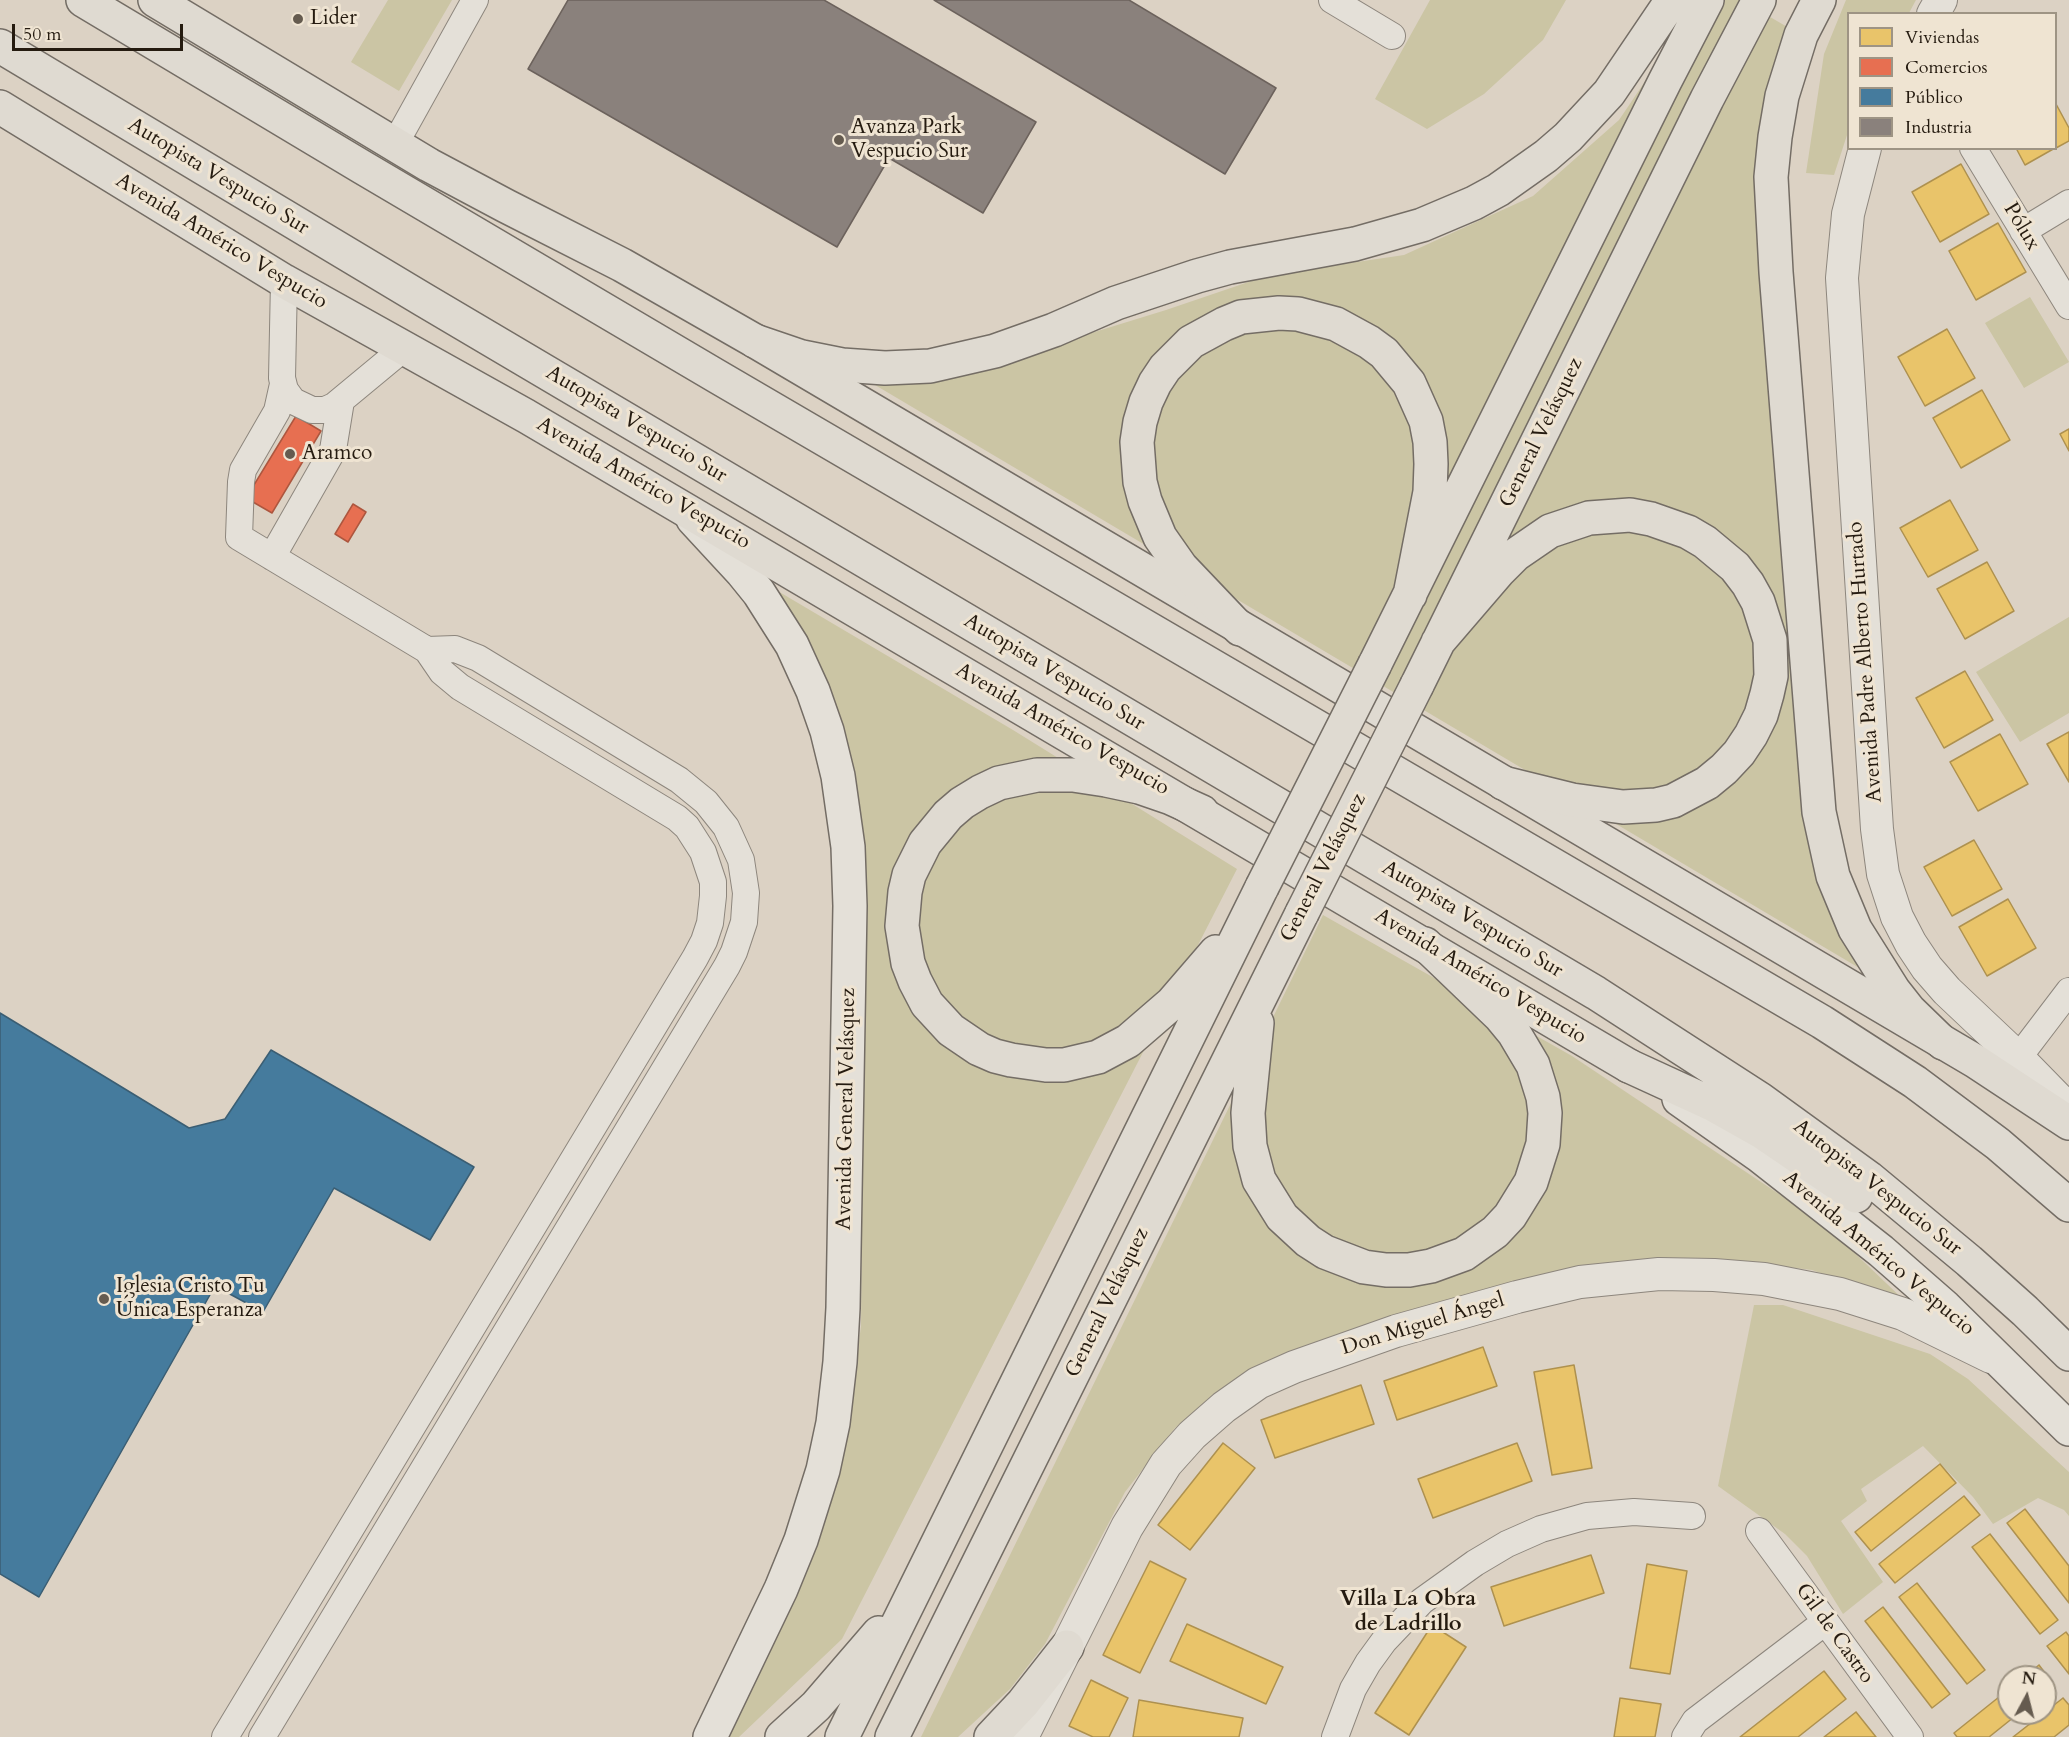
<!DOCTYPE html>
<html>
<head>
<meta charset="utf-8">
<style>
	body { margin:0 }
	#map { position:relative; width:2069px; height:1737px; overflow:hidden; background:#dcd2c4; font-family:Cardo,serif }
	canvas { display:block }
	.legend { position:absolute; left:1847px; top:12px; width:210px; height:138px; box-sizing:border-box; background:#efe4d2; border:2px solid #9e9484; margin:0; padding:8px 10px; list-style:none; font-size:18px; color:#251b10 }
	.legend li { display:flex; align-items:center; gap:12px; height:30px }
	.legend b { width:30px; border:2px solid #9e9484 }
	.north { position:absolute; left:1997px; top:1665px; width:60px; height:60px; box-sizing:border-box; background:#efe4d2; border:2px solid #9e9484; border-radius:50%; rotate:7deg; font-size:16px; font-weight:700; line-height:24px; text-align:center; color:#251b10 }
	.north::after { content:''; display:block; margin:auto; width:21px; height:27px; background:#655b4f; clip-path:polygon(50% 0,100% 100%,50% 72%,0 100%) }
	.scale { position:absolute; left:12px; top:24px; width:171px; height:27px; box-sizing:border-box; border:3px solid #251b10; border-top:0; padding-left:8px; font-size:18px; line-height:21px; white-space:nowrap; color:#251b10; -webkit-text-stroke:4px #efe4d2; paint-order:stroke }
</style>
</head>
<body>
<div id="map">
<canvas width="2069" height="1737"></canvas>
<ul class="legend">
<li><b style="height:16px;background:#e9c46a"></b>Viviendas</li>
<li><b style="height:16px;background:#e76f51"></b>Comercios</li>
<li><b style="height:16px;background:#457b9d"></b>Público</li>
<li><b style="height:16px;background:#8a817c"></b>Industria</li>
</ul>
<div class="north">N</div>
<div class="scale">50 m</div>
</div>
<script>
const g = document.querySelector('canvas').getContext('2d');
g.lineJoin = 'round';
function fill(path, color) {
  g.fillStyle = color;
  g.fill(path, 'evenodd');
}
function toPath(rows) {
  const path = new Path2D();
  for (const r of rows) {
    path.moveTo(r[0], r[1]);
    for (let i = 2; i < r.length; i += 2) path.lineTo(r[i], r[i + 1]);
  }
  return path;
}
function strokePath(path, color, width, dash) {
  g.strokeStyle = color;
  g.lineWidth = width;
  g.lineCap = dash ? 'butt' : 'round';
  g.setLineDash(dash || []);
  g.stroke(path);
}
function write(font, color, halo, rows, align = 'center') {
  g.font = font + ' Cardo,serif';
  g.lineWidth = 6;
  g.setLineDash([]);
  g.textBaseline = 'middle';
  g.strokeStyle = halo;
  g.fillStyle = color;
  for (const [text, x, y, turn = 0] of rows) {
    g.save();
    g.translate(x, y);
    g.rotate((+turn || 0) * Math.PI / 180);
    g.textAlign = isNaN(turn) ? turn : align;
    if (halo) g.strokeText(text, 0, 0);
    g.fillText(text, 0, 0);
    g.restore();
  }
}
const green = toPath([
	[388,0,452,0,399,91,351,62],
	[1430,0,1566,0,1543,40,1484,94,1427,129,1375,99],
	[1700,0,1741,0,1789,28,1774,68,1800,715,1866,972,870,382,994,363,1166,310,1269,275,1404,255,1533,196,1619,120],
	[1846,0,1916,0,1909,13,1848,14,1848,132,1834,175,1806,173,1824,54],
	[2030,297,2069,362,2024,388,1985,323],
	[776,590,1013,730,1237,869,842,1639,739,1737,721,1737,818,1544,837,1483,847,1435,861,1326,863,1086,842,741,817,658],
	[2069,617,2069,713,2020,742,1976,672],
	[1323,915,1572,1056,1785,1198,1842,1241,1908,1304,1812,1270,1745,1262,1410,1313,1243,1374,1175,1428,1125,1492,1045,1644,1010,1689,958,1737,921,1737],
	[1754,1305,1783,1305,1930,1354,1968,1379,2069,1472,2069,1516,2064,1510,2038,1498,1993,1524,1973,1497,1923,1446,1861,1489,1867,1501,1841,1521,1883,1582,1843,1614,1807,1556,1785,1534,1718,1486]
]);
const homes = toPath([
	[2056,104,2069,128,2069,141,2056,148,2056,104],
	[2016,148,2055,148,2025,165,2016,148],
	[1961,164,1989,214,1940,242,1912,192,1961,164],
	[1998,223,2026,272,1976,300,1949,251,1998,223],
	[1947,329,1975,378,1925,406,1898,357,1947,329],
	[1982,390,2010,440,1961,468,1933,418,1982,390],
	[2069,429,2069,451,2060,434,2069,429],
	[1950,500,1978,550,1928,577,1900,528,1950,500],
	[1987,562,2014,611,1965,639,1937,589,1987,562],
	[1965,671,1993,720,1944,748,1916,698,1965,671],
	[2069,732,2069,782,2047,744,2069,732],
	[2000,734,2028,784,1978,811,1950,762,2000,734],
	[1974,840,2002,889,1952,916,1924,867,1974,840],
	[2008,899,2036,948,1987,976,1959,927,2008,899],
	[1483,1347,1497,1386,1397,1420,1384,1381,1483,1347],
	[1574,1365,1592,1468,1552,1475,1534,1372,1574,1365],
	[1361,1385,1374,1424,1275,1458,1261,1420,1361,1385],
	[1223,1443,1255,1468,1190,1550,1158,1525,1223,1443],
	[1517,1443,1532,1481,1433,1518,1418,1479,1517,1443],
	[1940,1464,1956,1483,1871,1551,1855,1532,1940,1464],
	[1964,1496,1980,1515,1895,1583,1879,1564,1964,1496],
	[2025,1509,2069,1566,2069,1603,2007,1523,2025,1509],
	[1990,1534,2058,1620,2040,1634,1972,1547,1990,1534],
	[1591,1555,1604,1593,1504,1626,1491,1587,1591,1555],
	[1150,1561,1186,1579,1140,1673,1103,1655,1150,1561],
	[1647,1564,1687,1571,1670,1674,1630,1668,1647,1564],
	[1917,1583,1985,1670,1967,1684,1899,1597,1917,1583],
	[1883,1607,1950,1694,1932,1708,1865,1621,1883,1607],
	[1187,1624,1283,1667,1266,1704,1170,1661,1187,1624],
	[1432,1625,1466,1647,1409,1735,1375,1713,1432,1625],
	[2066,1632,2069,1636,2069,1674,2047,1646,2066,1632],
	[2039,1665,2054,1685,2045,1692,2045,1677,2024,1677,2039,1665],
	[1824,1671,1846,1699,1798,1737,1740,1737,1824,1671],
	[1091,1680,1128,1698,1109,1737,1093,1737,1069,1726,1091,1680],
	[2009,1689,2009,1713,2019,1713,1989,1737,1957,1737,1954,1733,2009,1689],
	[1620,1698,1661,1704,1655,1737,1614,1737,1620,1698],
	[2063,1698,2069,1705,2069,1725,2054,1737,2013,1737,2063,1698],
	[1139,1700,1243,1718,1239,1737,1133,1737,1139,1700],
	[1856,1712,1876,1737,1824,1737,1856,1712]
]);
const shops = toPath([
	[296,416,321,431,272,513,246,498,296,416],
	[353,504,366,512,348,542,335,534,353,504]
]);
const public = toPath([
	[0,1013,189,1128,225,1119,271,1050,474,1167,430,1240,334,1188,263,1312,215,1286,39,1597,0,1574,0,1013]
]);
const industry = toPath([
	[568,0,824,0,1036,122,983,213,889,158,837,247,528,69,568,0],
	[934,0,1129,0,1276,88,1225,174,934,0]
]);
const minor = toPath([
	[1332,0,1392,36],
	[395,144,475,0],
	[1973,148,2069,306],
	[2023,231,2069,203],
	[284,281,282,378,285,390,293,401,312,410,325,410,334,406,404,348],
	[272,557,333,450,341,401],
	[2018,1058,2069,991],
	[1759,1531,1910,1737],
	[225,1737,695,958,704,941,710,923,713,896,713,882,703,852,687,827,677,818,460,687,442,672,427,650,239,537,241,482,243,470,277,411,283,384],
	[262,1737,727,966,734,952,744,922,746,893,741,860,726,827,706,802,679,780,478,658,455,649,427,650],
	[1335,1737,1353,1689,1368,1663,1384,1641,1422,1601,1475,1563,1507,1544,1541,1529,1587,1516,1634,1512,1692,1516],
	[1685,1737,1695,1721,1825,1622]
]);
const tertiary = toPath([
	[1933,14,1941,0],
	[1865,148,1848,214,1842,278,1877,829,1883,874,1897,917,1911,944,1927,968,1947,991,2018,1058,2069,1110],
	[1022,1737,1127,1527,1166,1464,1192,1435,1224,1407,1258,1383,1294,1367,1396,1331,1517,1297,1580,1282,1659,1274,1714,1275,1764,1279,1840,1294,1903,1314,1991,1357]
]);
const secondary = toPath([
	[693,519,742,572,759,593,792,645,813,691,827,731,838,776,848,847,850,906,843,1308,840,1362,833,1423,823,1470,801,1540,781,1589,710,1737],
	[1679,1099,1760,1156,1881,1251,1945,1307,2069,1429]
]);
const primary = toPath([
	[155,0,429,165,506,206,622,265,755,341,1975,1061,2069,1123],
	[0,107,284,281,526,416,1629,1066]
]);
const motorway = toPath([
	[83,0,362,167,718,377,1822,1022,1915,1082,1998,1144,2069,1205],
	[1819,0,1801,35,1782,96,1775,137,1771,177,1776,272,1819,812,1833,876,1855,929,1894,991,1909,1010,1943,1043],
	[0,46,424,300,1596,993,1760,1099,1869,1178,1969,1261,2025,1311,2069,1354],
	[755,341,802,357,842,365,885,368,930,366,995,351,1054,330,1116,303,1197,276,1230,267,1355,244,1422,225,1474,203,1498,190,1546,156,1568,137,1609,93,1672,0],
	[1240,629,1181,567,1160,537,1145,501,1140,482,1137,442,1140,422,1146,402,1155,383,1165,368,1191,342,1224,324,1241,317,1279,313,1298,314,1336,324,1369,342,1384,353,1409,383,1426,421,1430,442,1431,464,1430,492,1410,595],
	[1438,642,1499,571,1515,555,1550,531,1589,518,1630,515,1651,519,1688,532,1705,542,1735,567,1748,584,1758,602,1770,640,1771,676,1767,694,1761,715,1751,735,1739,753,1724,769,1707,783,1673,801,1656,805,1623,807,1572,800,1503,783],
	[1375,664,1665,81,1707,0],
	[1417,685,1707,99,1759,0],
	[1202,812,1171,798,1139,787,1106,780,1073,775,1037,775,999,783,980,792,962,803,948,815,925,843,909,875,905,892,902,926,908,963,915,981,927,1004,951,1030,979,1049,995,1056,1011,1060,1046,1065,1064,1065,1098,1057,1128,1041,1172,1003,1216,952],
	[1257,1023,1248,1113,1250,1146,1259,1180,1282,1217,1308,1241,1325,1252,1364,1267,1386,1270,1409,1270,1431,1266,1464,1254,1495,1232,1510,1216,1531,1182,1543,1144,1545,1113,1543,1097,1533,1065,1514,1033,1500,1016,1425,944],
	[1629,1066,1714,1105,1762,1132,1856,1196],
	[782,1737,816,1706,879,1633],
	[842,1737,1262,887],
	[892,1737,1302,913],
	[991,1737,1023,1703,1067,1647]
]);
const motorwayBridge = toPath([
	[1262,887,1375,664],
	[1302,913,1417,685]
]);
const markers = [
	[298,19,6,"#655b4f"],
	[839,140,6,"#655b4f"],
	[290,454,6,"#655b4f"],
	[104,1299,6,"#655b4f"]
];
const poiNames = [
	["Lider",310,19],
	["Avanza Park",851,128],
	["Vespucio Sur",851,152],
	["Aramco",302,454],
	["Iglesia Cristo Tu",116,1287],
	["Única Esperanza",116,1311]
];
const streetNames = [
	["Autopista Vespucio Sur",218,177,31],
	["Pólux",2021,227,59],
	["Avenida Américo Vespucio",221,242,31],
	["Autopista Vespucio Sur",636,425,31],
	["General Velásquez",1542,433,-64],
	["Avenida Américo Vespucio",643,484,30],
	["Avenida Padre Alberto Hurtado",1866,662,-94],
	["Autopista Vespucio Sur",1054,673,31],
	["Avenida Américo Vespucio",1062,730,30],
	["General Velásquez",1324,868,-63],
	["Autopista Vespucio Sur",1472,920,31],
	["Avenida Américo Vespucio",1480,977,31],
	["Avenida General Velásquez",847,1109,-89],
	["Autopista Vespucio Sur",1877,1188,38],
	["Avenida Américo Vespucio",1878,1254,40],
	["General Velásquez",1108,1303,-64],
	["Don Miguel Ángel",1423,1325,-17],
	["Gil de Castro",1834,1634,54]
];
const neighbourhoodNames = [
	["Villa La Obra",1408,1600],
	["de Ladrillo",1408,1625]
];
fill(green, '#cbc5a4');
fill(homes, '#e9c46a');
strokePath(homes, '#ae914f', 1.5);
fill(shops, '#e76f51');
strokePath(shops, '#ad563e', 1.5);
fill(public, '#457b9d');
strokePath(public, '#3b5e73', 1.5);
fill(industry, '#8a817c');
strokePath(industry, '#6c625c', 1.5);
strokePath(minor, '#8d867d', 28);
strokePath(tertiary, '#8d867d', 34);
strokePath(secondary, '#746d65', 36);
strokePath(primary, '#746d65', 36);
strokePath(motorway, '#746d65', 36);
strokePath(minor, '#e4e0d8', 26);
strokePath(tertiary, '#e4e0d8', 32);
strokePath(secondary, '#e4e0d8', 33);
strokePath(primary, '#dfdad1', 33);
strokePath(motorway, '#dfdad1', 33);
strokePath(motorwayBridge, '#746d65', 36, []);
strokePath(motorwayBridge, '#dfdad1', 33);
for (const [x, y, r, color] of markers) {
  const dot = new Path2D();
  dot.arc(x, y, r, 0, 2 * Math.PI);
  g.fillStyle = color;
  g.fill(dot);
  strokePath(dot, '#efe4d2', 2);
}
write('21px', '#251b10', '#efe4d2', poiNames, 'left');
write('21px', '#251b10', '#efe4d2', streetNames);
write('bold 22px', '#251b10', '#efe4d2', neighbourhoodNames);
</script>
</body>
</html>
